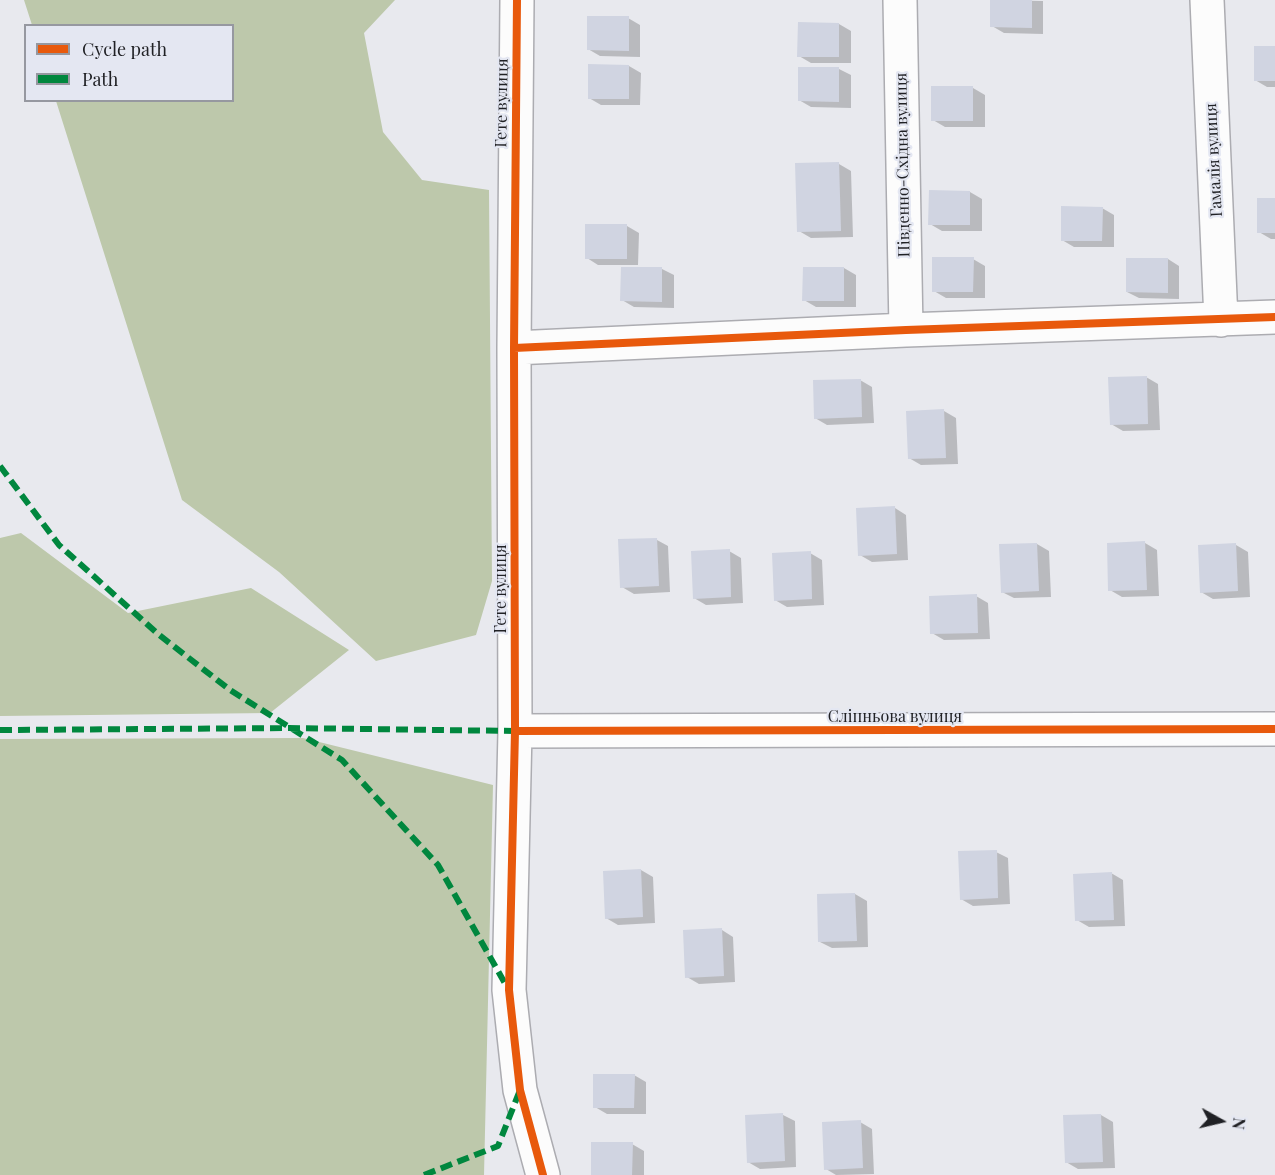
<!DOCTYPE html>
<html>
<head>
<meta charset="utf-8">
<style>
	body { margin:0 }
	#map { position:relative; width:1275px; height:1175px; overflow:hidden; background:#e8e9ee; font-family:"Playfair Display",serif }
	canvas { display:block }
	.legend { position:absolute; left:24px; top:24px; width:210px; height:78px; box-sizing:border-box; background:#e4e7f2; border:2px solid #9698a0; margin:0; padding:8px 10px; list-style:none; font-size:18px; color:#202125 }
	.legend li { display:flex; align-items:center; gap:12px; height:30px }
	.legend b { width:30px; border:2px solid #9698a0 }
	.north { position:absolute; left:1191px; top:1091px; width:60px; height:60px; -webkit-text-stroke:4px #e4e7f2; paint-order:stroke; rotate:98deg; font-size:16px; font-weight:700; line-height:24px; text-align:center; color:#202125 }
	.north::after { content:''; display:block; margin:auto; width:21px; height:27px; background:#202125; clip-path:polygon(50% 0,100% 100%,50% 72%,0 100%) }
</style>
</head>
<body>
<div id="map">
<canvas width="1275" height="1175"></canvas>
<ul class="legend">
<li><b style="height:8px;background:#e8590c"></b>Cycle path</li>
<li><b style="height:8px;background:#00873e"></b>Path</li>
</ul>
<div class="north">N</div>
</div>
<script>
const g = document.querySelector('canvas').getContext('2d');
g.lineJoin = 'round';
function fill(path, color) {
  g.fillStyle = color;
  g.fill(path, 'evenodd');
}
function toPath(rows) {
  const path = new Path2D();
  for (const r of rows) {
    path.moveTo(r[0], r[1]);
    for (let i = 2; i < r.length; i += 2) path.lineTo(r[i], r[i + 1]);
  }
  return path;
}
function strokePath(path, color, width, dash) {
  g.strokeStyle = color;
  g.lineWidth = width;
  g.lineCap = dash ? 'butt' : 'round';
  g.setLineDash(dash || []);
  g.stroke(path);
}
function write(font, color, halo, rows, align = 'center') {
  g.font = font + ' "Playfair Display",serif';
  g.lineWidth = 4.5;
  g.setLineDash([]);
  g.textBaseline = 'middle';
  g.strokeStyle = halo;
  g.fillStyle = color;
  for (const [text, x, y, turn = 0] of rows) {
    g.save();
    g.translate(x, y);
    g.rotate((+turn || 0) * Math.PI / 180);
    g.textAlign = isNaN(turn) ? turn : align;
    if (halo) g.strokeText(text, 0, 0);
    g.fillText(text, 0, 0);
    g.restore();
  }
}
const forest = toPath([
	[24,0,395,0,364,33,383,132,422,180,489,190,492,581,476,635,376,661,279,572,182,500,56,101,232,100,232,26,32,25],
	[21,533,128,613,251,588,349,650,270,713,0,716,0,538],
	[303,738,493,785,484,1175,0,1175,0,739]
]);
const shadow = toPath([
	[992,0,1043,1,1043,34,1004,33,992,26],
	[628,18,640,25,640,57,600,56,588,49],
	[799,24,839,24,851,31,851,63,811,63,799,56],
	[1275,48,1275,87,1267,87,1255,80],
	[629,66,641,73,640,105,601,105,589,98],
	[839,69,851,75,851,108,811,107,799,100],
	[973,88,985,95,985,127,945,127,933,120],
	[839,164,851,171,853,237,811,238,799,231],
	[970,192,982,199,982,231,942,231,930,224],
	[1275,200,1275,239,1271,239,1259,232],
	[1102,208,1114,215,1114,247,1074,247,1062,240],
	[627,226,639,233,638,265,598,265,587,258],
	[973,259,985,266,985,298,946,298,934,291],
	[1168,259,1179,266,1179,299,1139,298,1127,292],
	[804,268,844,268,856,275,856,307,816,307,804,300],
	[662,269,674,275,674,308,634,307,622,300],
	[1146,377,1158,384,1160,430,1123,431,1111,424],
	[860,380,872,387,874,423,827,425,815,418],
	[944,411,956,418,958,464,921,465,909,458],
	[895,508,906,515,908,560,872,562,860,555],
	[657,540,668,546,670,592,634,594,622,587],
	[1145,543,1157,550,1159,596,1122,597,1110,590,1109,544],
	[1037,544,1049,551,1051,597,1014,598,1002,592],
	[1236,545,1248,552,1250,597,1213,599,1201,592,1200,546],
	[729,551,741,558,743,603,706,605,694,598],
	[810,553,822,560,824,605,787,607,775,600],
	[976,596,988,603,990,639,944,640,932,633],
	[996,852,1008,858,1010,904,973,906,961,899],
	[641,870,653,877,655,923,618,925,606,918,605,872],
	[1111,873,1123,880,1125,926,1089,927,1077,920],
	[855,894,867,901,868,947,832,948,820,942],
	[722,930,733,937,735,982,699,984,687,977],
	[634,1075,646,1082,646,1114,607,1114,595,1107],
	[783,1115,795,1121,796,1167,760,1169,748,1162],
	[1101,1115,1113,1122,1115,1168,1078,1169,1066,1162],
	[860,1122,872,1129,874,1174,836,1175,826,1169],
	[632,1144,644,1151,644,1175,592,1175]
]);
const building = toPath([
	[990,0,1032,0,1032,28,990,27],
	[587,16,629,16,629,51,587,50],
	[798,22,839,23,839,57,797,57],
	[1254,46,1275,46,1275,81,1254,81],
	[588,64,629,65,629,99,588,99],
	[798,67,839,67,839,102,798,101],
	[931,86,973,86,973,121,931,121],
	[839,162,841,231,797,232,795,163],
	[929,190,970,191,970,225,928,225],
	[1257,198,1275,198,1275,233,1257,233],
	[1061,206,1103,207,1102,241,1061,241],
	[585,224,627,224,627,259,585,259],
	[932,257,974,257,973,292,932,292],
	[1126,258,1168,258,1168,293,1126,292],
	[621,267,662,267,662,302,620,301],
	[803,267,844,267,844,301,802,301],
	[1147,376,1148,424,1110,425,1108,377],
	[861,379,862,417,814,419,813,380],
	[944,409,946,458,908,459,906,411],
	[895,506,897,554,858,556,856,508],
	[657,538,659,586,620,588,618,539],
	[1145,541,1147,590,1108,591,1107,543],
	[1037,543,1039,591,1001,593,999,544],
	[1236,543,1238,591,1200,593,1198,545],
	[730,549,731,597,693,599,691,551],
	[811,551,812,599,774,601,772,553],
	[977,594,978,633,930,634,929,596],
	[997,850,998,898,960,900,958,851],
	[641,869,643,917,605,919,603,871],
	[1112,872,1114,920,1075,921,1073,874],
	[855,893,857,941,818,942,817,894],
	[722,928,724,976,685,978,683,930],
	[593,1074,635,1074,634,1108,593,1108],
	[783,1113,785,1161,747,1163,745,1115],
	[1101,1114,1103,1162,1065,1163,1063,1115],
	[861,1120,863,1168,824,1170,822,1122],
	[591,1142,633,1142,632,1175,591,1175]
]);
const minor = toPath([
	[517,0,514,348,515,731,509,990,520,1090,543,1175],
	[900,0,906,330],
	[1207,0,1221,320],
	[514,348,906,330,1275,317],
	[515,731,1275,729]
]);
const quiet = toPath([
	[0,466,59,545,158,634,230,690,342,760,438,865,507,987],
	[0,730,289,728,515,731],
	[424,1175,498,1146,520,1090]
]);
const cycleway = toPath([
	[517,0,514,348,515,731,509,990,520,1090,543,1175],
	[514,348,906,330,1275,317],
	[515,731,1275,729]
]);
const streetNames = [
	["Гете вулиця",502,103,-89],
	["Гамалія вулиця",1214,160,-93],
	["Південно-Східна вулиця",903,165,-91],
	["Гете вулиця",501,589,-90],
	["Сліпньова вулиця",895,717]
];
fill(forest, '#bdc8ab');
fill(shadow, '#0003');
fill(building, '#d0d4e1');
strokePath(minor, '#acacb1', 36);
strokePath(minor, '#fcfcfc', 33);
strokePath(quiet, '#00873e', 6, [12, 6]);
strokePath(cycleway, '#e8590c', 8);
write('16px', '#202125', '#e4e7f2', streetNames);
</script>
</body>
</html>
